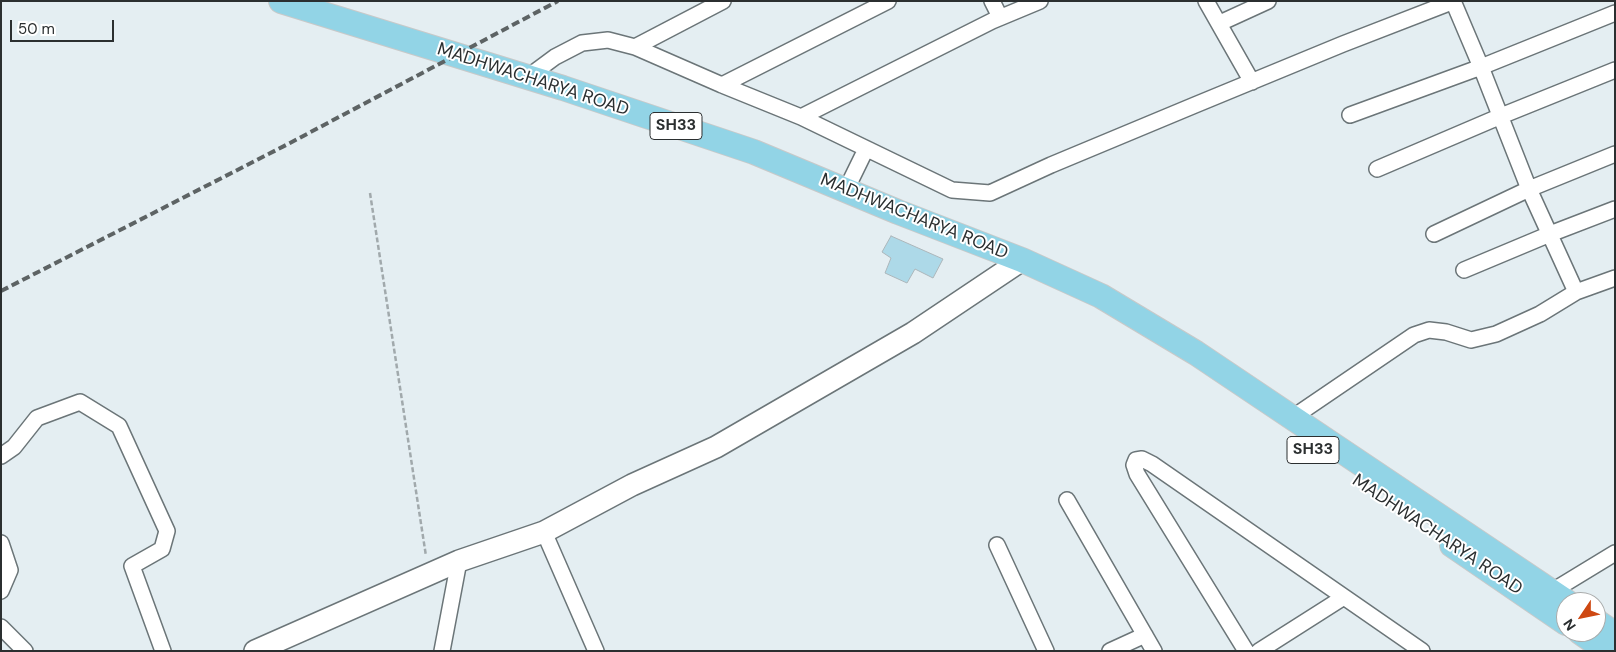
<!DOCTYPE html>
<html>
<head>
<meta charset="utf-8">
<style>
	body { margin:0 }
	#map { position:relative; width:1616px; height:652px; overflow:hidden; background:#e4eef2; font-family:"DM Sans",sans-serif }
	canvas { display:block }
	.frame { position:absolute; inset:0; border:2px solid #2b2f30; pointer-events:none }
	.north { position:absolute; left:1556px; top:592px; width:50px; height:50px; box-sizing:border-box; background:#fff; border:1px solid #aaacac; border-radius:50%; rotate:236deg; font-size:14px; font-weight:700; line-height:20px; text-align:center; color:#2b2f30 }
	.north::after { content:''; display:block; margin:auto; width:18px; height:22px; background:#ce4812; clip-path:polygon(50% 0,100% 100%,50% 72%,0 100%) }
	.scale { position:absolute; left:10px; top:20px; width:104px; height:22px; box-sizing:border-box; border:2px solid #2b2f30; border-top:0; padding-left:6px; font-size:15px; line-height:18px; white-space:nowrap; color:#2b2f30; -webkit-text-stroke:4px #fff; paint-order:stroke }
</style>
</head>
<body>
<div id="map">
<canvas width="1616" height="652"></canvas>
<div class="frame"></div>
<div class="north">N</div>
<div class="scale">50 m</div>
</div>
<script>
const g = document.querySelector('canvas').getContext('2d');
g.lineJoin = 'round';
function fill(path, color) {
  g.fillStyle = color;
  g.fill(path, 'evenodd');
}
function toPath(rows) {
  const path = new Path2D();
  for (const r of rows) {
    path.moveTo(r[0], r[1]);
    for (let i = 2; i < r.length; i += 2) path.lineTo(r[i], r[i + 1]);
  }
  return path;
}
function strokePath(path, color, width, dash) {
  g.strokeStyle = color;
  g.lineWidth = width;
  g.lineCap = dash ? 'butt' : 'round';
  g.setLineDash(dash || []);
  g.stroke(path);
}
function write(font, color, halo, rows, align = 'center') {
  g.font = font + ' "DM Sans",sans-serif';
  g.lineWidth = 4;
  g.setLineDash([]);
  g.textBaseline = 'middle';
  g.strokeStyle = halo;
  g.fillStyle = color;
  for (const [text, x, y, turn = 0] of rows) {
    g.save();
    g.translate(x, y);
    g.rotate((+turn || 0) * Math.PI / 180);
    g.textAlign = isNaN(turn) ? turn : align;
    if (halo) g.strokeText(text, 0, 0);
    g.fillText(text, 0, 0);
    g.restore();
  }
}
const building = toPath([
	[891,236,943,259,933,278,915,269,907,283,885,273,891,258,882,252,891,236]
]);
const path = toPath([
	[370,193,426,556]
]);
const street = toPath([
	[1206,1,1252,82],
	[1453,1,1481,67,1529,189,1576,292],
	[992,21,1040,1],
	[1220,23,1268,1],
	[635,47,723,1],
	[528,77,555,57,582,43,608,40,635,47,722,85,801,117,952,190,990,193,1051,165,1195,105,1343,44,1454,1],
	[722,85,888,1],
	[1350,115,1481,67,1615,13],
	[801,117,1000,17,992,1],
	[1377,169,1501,116,1615,70],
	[846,190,866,149],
	[1434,234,1529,189,1615,154],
	[1464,270,1550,234,1615,209],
	[1292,418,1414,335,1429,330,1446,332,1471,340,1496,334,1540,314,1576,292,1615,278],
	[1,456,14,447,37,418,80,402,119,426,167,531,162,549,132,566,163,651],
	[1067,500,1154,651],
	[544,532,596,651],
	[1,543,10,570,1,591],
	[997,545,1046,651],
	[1546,595,1615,553],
	[1,627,25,651],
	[442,651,459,561],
	[1110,651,1145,635],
	[1246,651,1137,474,1134,465,1136,460,1142,459,1152,464,1422,651],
	[1259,651,1344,597]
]);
const secondary = toPath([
	[255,651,459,561,544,532,632,485,716,447,913,333,1022,260]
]);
const primary = toPath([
	[281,1,563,88,754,152,898,212,1022,260,1101,296,1196,353,1567,602],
	[1452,545,1566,623],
	[1596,621,1615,634],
	[1580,632,1607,651]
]);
const rail = toPath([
	[1,291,290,143,558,1]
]);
const shields = [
	[676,126,52],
	[1313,450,52]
];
const shieldNames = [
	["SH33",676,126],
	["SH33",1313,450]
];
const streetNames = [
	["MADHWACHARYA ROAD",533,80,18],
	["MADHWACHARYA ROAD",914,217,22],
	["MADHWACHARYA ROAD",1437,535,34]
];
fill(building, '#add9e8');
strokePath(building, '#acb6ba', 1);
strokePath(street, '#6b7578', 18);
strokePath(secondary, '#6b7578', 24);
strokePath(primary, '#c8c9c9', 26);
strokePath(path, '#a1a9ac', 2.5, [5, 2.5]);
strokePath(street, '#fff', 15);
strokePath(secondary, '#fff', 21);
strokePath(primary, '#92d4e6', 24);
strokePath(rail, '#5d6364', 4, [8, 4]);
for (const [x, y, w] of shields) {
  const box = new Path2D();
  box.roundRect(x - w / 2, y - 13.5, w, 27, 4);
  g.fillStyle = '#fff';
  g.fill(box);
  strokePath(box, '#2b2f30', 1);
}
write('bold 16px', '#2b2f30', null, shieldNames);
write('18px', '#2b2f30', '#fff', streetNames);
</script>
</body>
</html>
